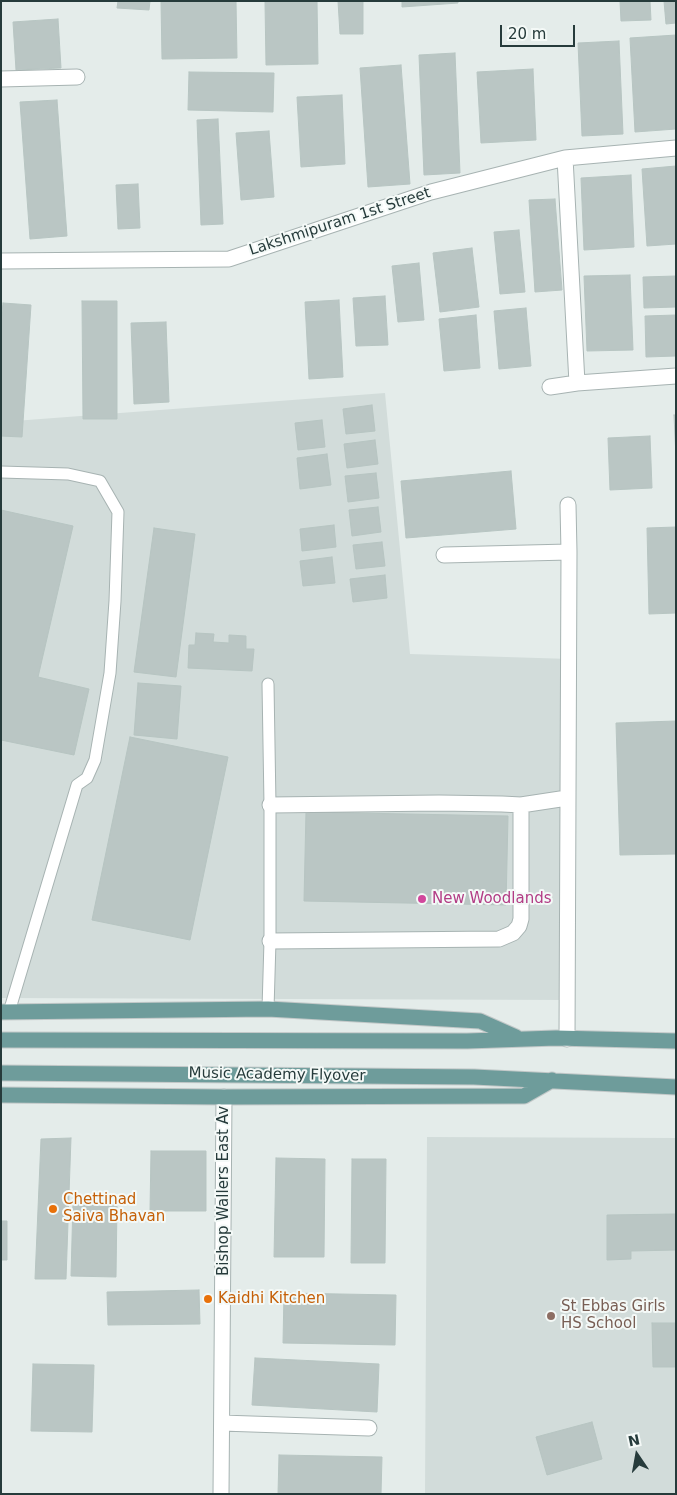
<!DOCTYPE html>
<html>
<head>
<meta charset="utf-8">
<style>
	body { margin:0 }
	#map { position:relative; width:677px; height:1495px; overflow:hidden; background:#e4ecea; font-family:"DejaVu Sans",sans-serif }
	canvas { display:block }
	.frame { position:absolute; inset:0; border:2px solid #263b3b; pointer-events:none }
	.north { position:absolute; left:612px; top:1430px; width:50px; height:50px; -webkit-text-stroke:4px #f4f9f7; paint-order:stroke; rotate:348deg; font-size:14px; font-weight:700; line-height:20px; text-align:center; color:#263b3b }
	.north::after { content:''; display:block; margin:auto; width:18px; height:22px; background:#263b3b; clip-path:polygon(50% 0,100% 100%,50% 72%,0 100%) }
	.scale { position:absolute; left:500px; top:25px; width:75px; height:22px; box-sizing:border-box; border:2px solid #263b3b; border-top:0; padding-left:6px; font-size:15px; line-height:18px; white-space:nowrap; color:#263b3b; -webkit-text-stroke:4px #f4f9f7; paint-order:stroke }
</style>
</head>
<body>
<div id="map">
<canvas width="677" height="1495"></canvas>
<div class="frame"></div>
<div class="north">N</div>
<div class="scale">20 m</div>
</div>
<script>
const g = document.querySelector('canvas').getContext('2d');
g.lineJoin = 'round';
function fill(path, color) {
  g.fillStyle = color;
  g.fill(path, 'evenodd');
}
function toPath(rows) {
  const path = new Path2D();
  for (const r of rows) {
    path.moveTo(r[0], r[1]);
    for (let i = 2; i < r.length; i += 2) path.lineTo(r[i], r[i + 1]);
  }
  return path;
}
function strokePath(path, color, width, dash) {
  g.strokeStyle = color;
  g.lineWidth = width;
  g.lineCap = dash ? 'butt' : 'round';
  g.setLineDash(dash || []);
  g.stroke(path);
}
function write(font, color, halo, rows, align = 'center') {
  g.font = font + ' "DejaVu Sans",sans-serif';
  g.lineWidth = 4;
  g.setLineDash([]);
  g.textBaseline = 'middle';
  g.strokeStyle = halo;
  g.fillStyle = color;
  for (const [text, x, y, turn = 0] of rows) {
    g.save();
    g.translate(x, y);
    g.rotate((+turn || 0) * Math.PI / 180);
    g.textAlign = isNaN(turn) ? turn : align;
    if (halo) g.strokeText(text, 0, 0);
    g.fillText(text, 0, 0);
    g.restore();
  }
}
const built = toPath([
	[385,393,410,654,570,659,570,1000,1,998,1,422],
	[427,1137,676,1138,676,1494,425,1494]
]);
const building = toPath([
	[118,1,150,1,149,10,117,8,118,1],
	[161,1,236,1,237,58,162,59,161,1],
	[265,1,317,1,318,64,266,65,265,1],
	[338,1,363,1,363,34,340,34,338,1],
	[402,1,458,1,458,3,402,7,402,1],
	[620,1,650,1,651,20,621,21,620,1],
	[664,1,676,1,676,23,666,24,664,1],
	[58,19,61,68,16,70,13,22,58,19],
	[676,35,676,129,635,132,630,38,676,35],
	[619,41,623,134,582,136,578,43,619,41],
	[455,53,460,173,424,175,419,55,455,53],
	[401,65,410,184,368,187,360,68,401,65],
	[533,69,536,140,481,143,477,72,533,69],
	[189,72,274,73,273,112,188,110,189,72],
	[342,95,345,164,301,167,297,97,342,95],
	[57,100,67,236,30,239,20,102,57,100],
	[218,119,223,224,201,225,197,120,218,119],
	[269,131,274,197,241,200,236,133,269,131],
	[676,166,676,244,647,246,642,169,676,166],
	[631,175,634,247,584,250,581,178,631,175],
	[138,184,140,228,118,229,116,185,138,184],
	[555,199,562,290,535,292,529,200,555,199],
	[519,230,525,292,500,294,494,232,519,230],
	[472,248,479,307,440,312,433,253,472,248],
	[419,263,424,320,398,322,392,266,419,263],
	[630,275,633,350,587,351,584,276,630,275],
	[676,276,676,307,644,308,643,277,676,276],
	[385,296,388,345,356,346,353,298,385,296],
	[339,300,343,377,309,379,305,302,339,300],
	[82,301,117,301,117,419,83,419,82,301],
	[3,303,31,305,22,437,1,436,1,321,3,303],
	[526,308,531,366,499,369,494,311,526,308],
	[476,315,480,368,444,371,439,319,476,315],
	[676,315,676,356,646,357,645,316,676,315],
	[166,322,169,402,134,404,131,323,166,322],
	[372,405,375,431,346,434,343,409,372,405],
	[674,415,676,415,676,457,674,415],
	[322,420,325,447,298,450,295,423,322,420],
	[650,436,652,488,610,490,608,438,650,436],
	[375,440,378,464,347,468,344,444,375,440],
	[327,454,331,485,300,489,297,458,327,454],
	[511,471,516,529,406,538,401,481,511,471],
	[376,473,379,498,348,502,345,476,376,473],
	[378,507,381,532,352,536,349,510,378,507],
	[1,510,73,526,38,677,89,689,74,755,1,740,1,510],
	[334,525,336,547,302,551,300,529,334,525],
	[676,527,676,613,649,614,647,528,676,527],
	[154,528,195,534,176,677,134,672,154,528],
	[382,542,385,566,356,569,353,545,382,542],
	[332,557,335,583,303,586,300,561,332,557],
	[385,575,387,598,353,602,350,579,385,575],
	[196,633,214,634,213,642,229,643,229,635,246,636,246,649,254,649,252,671,188,668,189,645,195,645,196,633],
	[138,683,181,686,177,739,134,735,138,683],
	[676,721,676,854,620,855,616,723,676,721],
	[130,737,228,757,190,940,92,920,130,737],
	[306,812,508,816,506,905,304,901,306,812],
	[71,1138,66,1279,35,1279,41,1139,71,1138],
	[151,1151,206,1151,206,1211,150,1211,151,1151],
	[276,1158,325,1159,324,1257,274,1257,276,1158],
	[352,1159,386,1159,385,1263,351,1263,352,1159],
	[73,1202,117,1203,116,1277,71,1276,73,1202],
	[676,1214,676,1250,631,1251,631,1259,607,1260,607,1215,676,1214],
	[1,1221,7,1221,7,1260,1,1260,1,1221],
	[199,1290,200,1324,108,1325,107,1292,199,1290],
	[284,1293,396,1295,395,1345,283,1343,284,1293],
	[652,1323,676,1323,676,1367,653,1367,652,1323],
	[255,1358,379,1364,377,1412,252,1405,255,1358],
	[33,1364,94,1365,92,1432,31,1431,33,1364],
	[592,1422,602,1459,547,1475,536,1437,592,1422],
	[279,1455,382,1457,381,1494,278,1494,279,1455]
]);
const lane = toPath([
	[1,472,68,474,100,481,118,512,115,601,110,673,95,760,87,778,77,785,9,1012],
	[268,684,270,805,270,941,268,1009]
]);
const street = toPath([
	[1,79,77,77],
	[565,158,577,383],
	[1,261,229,259,431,192,565,158,676,148],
	[550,387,577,383,676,376],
	[444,555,569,552,568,505],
	[270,805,439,803,502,804,521,805,521,919,519,926,513,933,499,939,270,941],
	[521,805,567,798],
	[567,1039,569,552],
	[222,1423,369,1428],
	[221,1494,224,1097]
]);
const primary = toPath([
	[1,1012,268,1009,480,1021,516,1037],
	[1,1040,467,1041,556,1038,676,1041],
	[1,1073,474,1077,676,1087],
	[1,1095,224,1097,524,1096,552,1080]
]);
const markers = [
	[422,899,5,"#d1479c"],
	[53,1209,5,"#e8710a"],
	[208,1299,5,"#e8710a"],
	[551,1316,5,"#8d6e63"]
];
const streetNames = [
	["Lakshmipuram 1st Street",340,222,-18],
	["Music Academy Flyover",277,1075,1],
	["Bishop Wallers East Av",224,1191,-90]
];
const hotelNames = [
	["New Woodlands",432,899]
];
const foodNames = [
	["Chettinad",63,1200],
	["Saiva Bhavan",63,1217],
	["Kaidhi Kitchen",218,1299]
];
const educationNames = [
	["St Ebbas Girls",561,1307],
	["HS School",561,1324]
];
fill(built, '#d2dcda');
fill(building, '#bac6c4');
strokePath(building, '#b7c5c2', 1);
strokePath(lane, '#a7b3b2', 13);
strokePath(street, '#a7b3b2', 17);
strokePath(primary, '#c2c8c8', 17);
strokePath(lane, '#fff', 11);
strokePath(street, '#fff', 15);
strokePath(primary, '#6e9c9b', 15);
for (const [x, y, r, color] of markers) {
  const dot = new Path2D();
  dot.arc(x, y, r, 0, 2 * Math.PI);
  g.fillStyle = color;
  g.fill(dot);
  strokePath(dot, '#f4f9f7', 2);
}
write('15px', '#263b3b', '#f4f9f7', streetNames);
write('15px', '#b23c85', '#f4f9f7', hotelNames, 'left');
write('15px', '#c56008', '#f4f9f7', foodNames, 'left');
write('15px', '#785e54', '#f4f9f7', educationNames, 'left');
</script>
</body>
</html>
